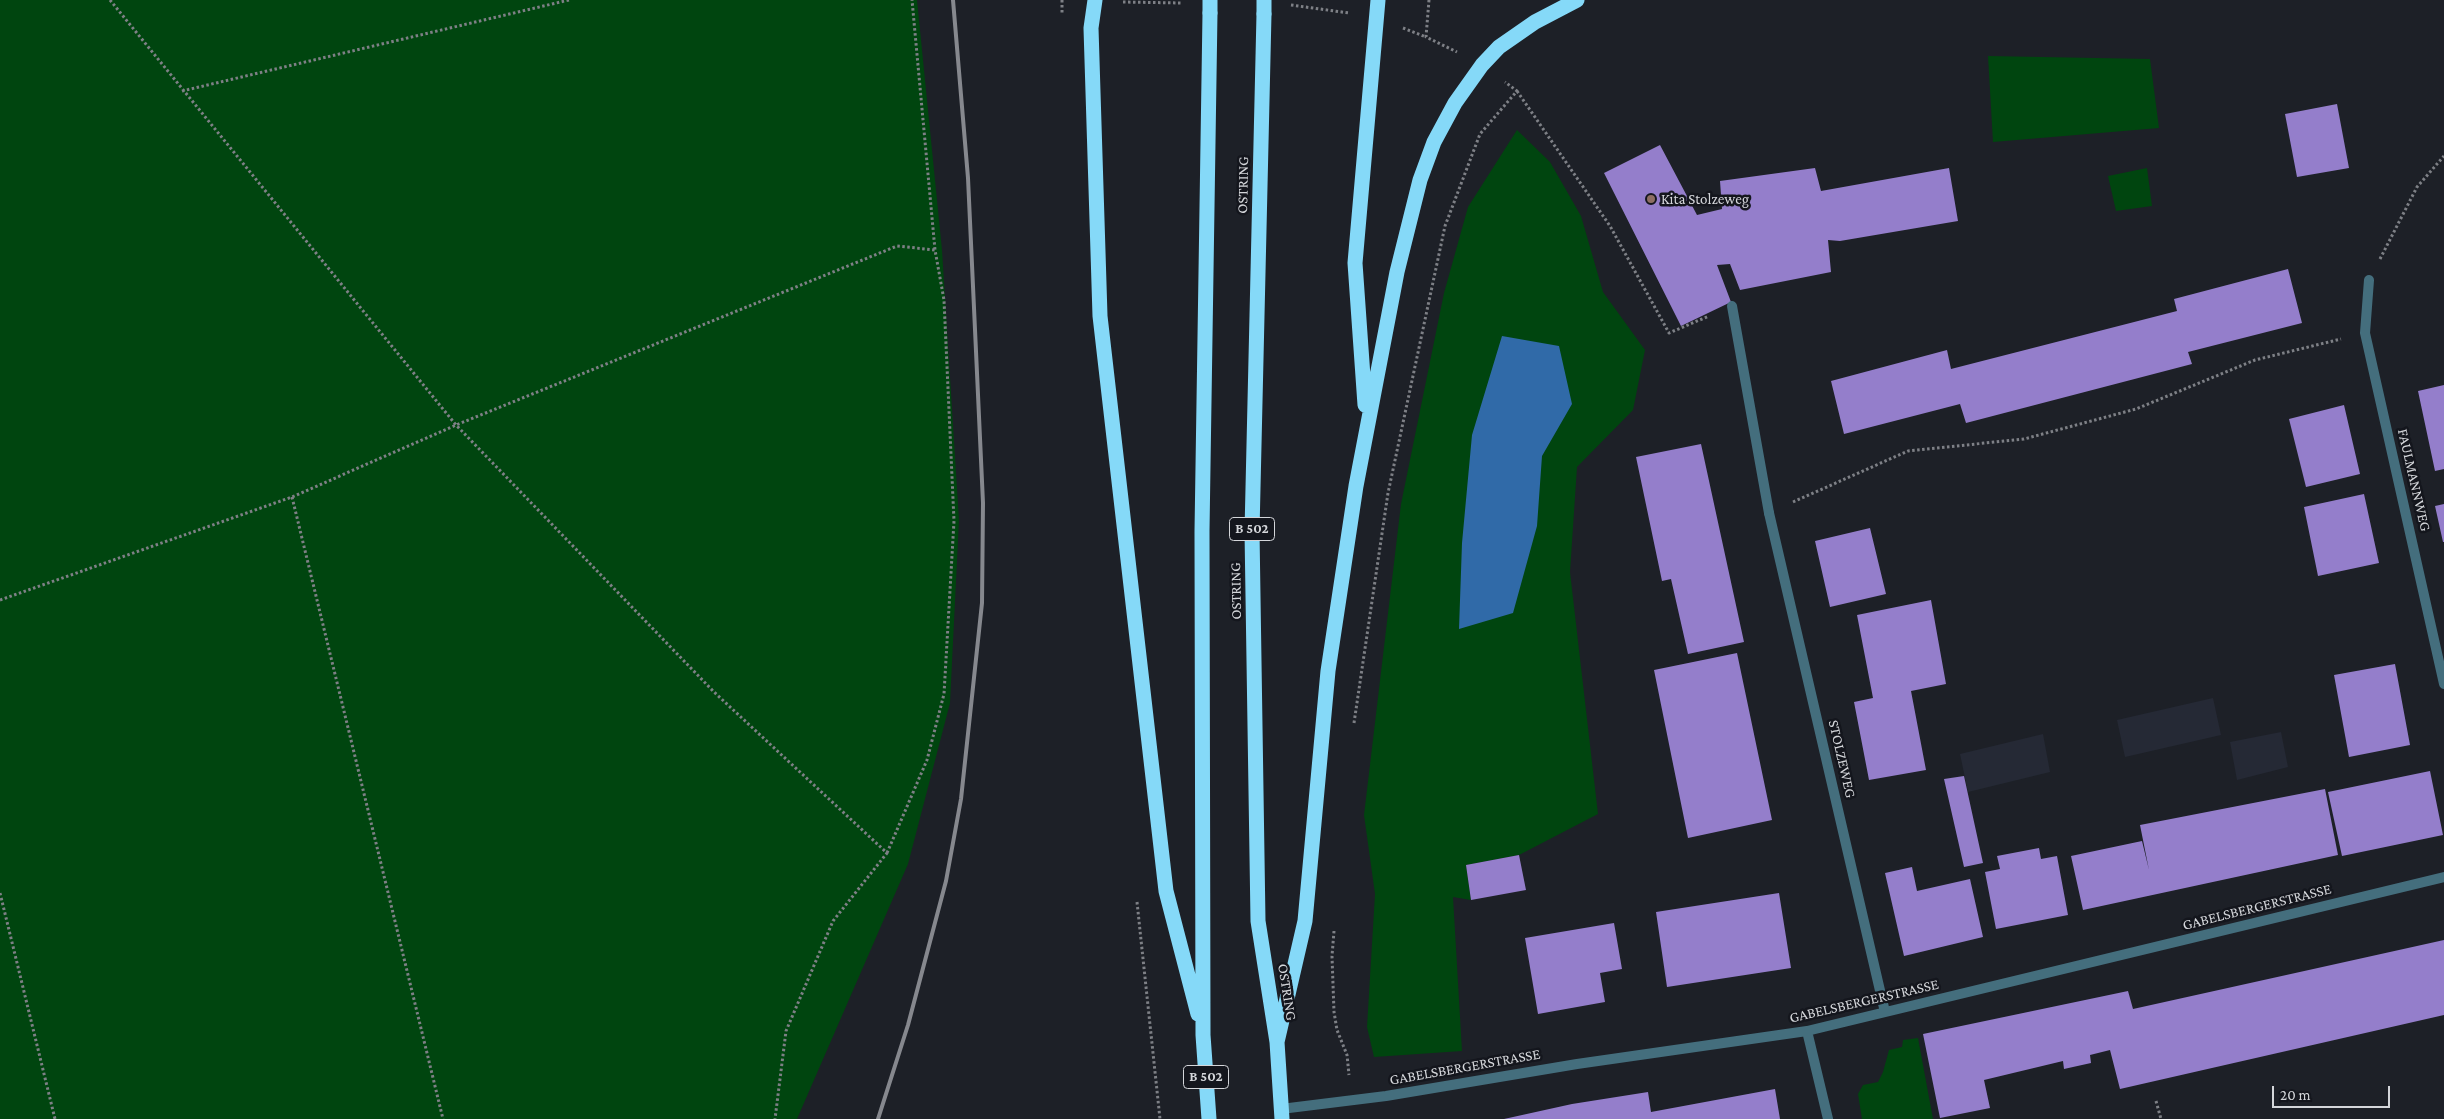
<!DOCTYPE html>
<html>
<head>
<meta charset="utf-8">
<style>
	body { margin:0 }
	#map { position:relative; width:2444px; height:1119px; overflow:hidden; background:#1d2027; font-family:"Crimson Pro",serif }
	canvas { display:block }
	.scale { position:absolute; left:2272px; top:1086px; width:118px; height:22px; box-sizing:border-box; border:2px solid #d4d6da; border-top:0; padding-left:6px; font-size:15px; line-height:18px; white-space:nowrap; color:#d4d6da; -webkit-text-stroke:4px #14161d; paint-order:stroke }
</style>
</head>
<body>
<div id="map">
<canvas width="2444" height="1119"></canvas>
<div class="scale">20 m</div>
</div>
<script>
const g = document.querySelector('canvas').getContext('2d');
g.lineJoin = 'round';
function fill(path, color) {
  g.fillStyle = color;
  g.fill(path, 'evenodd');
}
function toPath(rows) {
  const path = new Path2D();
  for (const r of rows) {
    path.moveTo(r[0], r[1]);
    for (let i = 2; i < r.length; i += 2) path.lineTo(r[i], r[i + 1]);
  }
  return path;
}
function strokePath(path, color, width, dash) {
  g.strokeStyle = color;
  g.lineWidth = width;
  g.lineCap = dash ? 'butt' : 'round';
  g.setLineDash(dash || []);
  g.stroke(path);
}
function write(font, color, halo, rows, align = 'center') {
  g.font = font + ' "Crimson Pro",serif';
  g.lineWidth = 5;
  g.setLineDash([]);
  g.textBaseline = 'middle';
  g.strokeStyle = halo;
  g.fillStyle = color;
  for (const [text, x, y, turn = 0] of rows) {
    g.save();
    g.translate(x, y);
    g.rotate((+turn || 0) * Math.PI / 180);
    g.textAlign = isNaN(turn) ? turn : align;
    if (halo) g.strokeText(text, 0, 0);
    g.fillText(text, 0, 0);
    g.restore();
  }
}
const built = toPath([
	[2213,698,2221,735,2125,757,2117,720],
	[2281,732,2288,767,2237,780,2230,742],
	[2043,734,2050,772,1968,792,1960,754]
]);
const green = toPath([
	[0,0,917,0,942,250,959,520,950,703,908,864,797,1119,0,1119],
	[1988,56,2150,59,2159,128,1993,142],
	[1517,130,1550,162,1581,216,1603,292,1645,350,1633,410,1577,467,1570,572,1598,814,1519,855,1466,865,1471,900,1453,897,1462,1051,1374,1057,1367,1027,1375,894,1364,815,1401,504,1444,293,1468,207],
	[2147,168,2152,206,2116,211,2108,176],
	[1918,1038,1933,1119,1862,1119,1858,1094,1863,1085,1878,1082,1883,1072,1889,1050,1902,1047,1903,1040]
]);
const water = toPath([
	[1502,336,1559,346,1572,404,1542,456,1537,526,1513,613,1459,629,1462,543,1472,435]
]);
const building = toPath([
	[2337,104,2349,168,2297,177,2285,114],
	[1660,145,1697,215,1722,209,1720,181,1815,168,1821,191,1949,168,1958,221,1840,241,1828,240,1831,272,1740,290,1730,264,1717,265,1731,302,1681,326,1604,173],
	[2288,269,2302,323,2188,352,2192,364,1966,423,1960,404,1844,434,1831,381,1947,350,1951,369,2177,311,2174,299],
	[2444,385,2444,469,2435,471,2418,391],
	[2344,405,2360,474,2306,487,2289,419],
	[1701,444,1744,642,1688,654,1671,579,1662,581,1636,457],
	[2364,494,2379,563,2318,576,2304,507],
	[2444,504,2444,542,2443,542,2435,506],
	[1870,528,1886,594,1830,607,1815,541],
	[1931,600,1946,684,1911,691,1926,770,1869,780,1854,702,1873,698,1857,615],
	[1737,653,1772,820,1688,838,1654,670],
	[2395,664,2410,745,2349,757,2334,675],
	[2430,771,2443,835,2342,856,2328,792],
	[1964,776,1983,863,1964,867,1944,779],
	[2325,789,2338,855,2083,910,2071,856,2142,841,2149,870,2140,825],
	[2039,848,2041,859,2057,856,2068,915,1996,929,1985,872,2000,869,1997,856],
	[1519,855,1526,890,1471,900,1466,865],
	[1912,867,1917,891,1970,879,1983,937,1904,956,1885,873],
	[1779,893,1791,968,1667,987,1656,912],
	[1614,923,1622,969,1600,973,1605,1002,1538,1014,1525,938],
	[2444,940,2444,1015,2120,1089,2110,1050,2090,1055,2091,1063,2064,1069,2063,1061,1984,1080,1990,1108,1940,1118,1923,1034,2128,991,2133,1009],
	[1775,1089,1780,1119,1504,1119,1572,1104,1648,1092,1651,1112]
]);
const path = toPath([
	[110,0,456,425,714,692,887,853,833,921,786,1031,775,1119],
	[1062,0,1062,14],
	[1429,0,1426,37,1457,52],
	[1123,2,1182,3],
	[1291,5,1349,13],
	[1403,28,1426,37],
	[182,91,569,0],
	[1517,91,1610,226,1669,333,1709,316],
	[2380,259,2417,187,2444,156],
	[292,497,443,1119],
	[1793,502,1908,451,2024,439,2136,409,2255,360,2341,339],
	[0,600,292,497,456,425,897,246,935,250],
	[1354,723,1388,493,1445,226,1480,134,1517,91,1505,82],
	[887,853,927,760,944,694,954,521,944,300,935,250,912,0],
	[0,893,55,1119],
	[1137,902,1160,1119],
	[1334,931,1332,956,1334,1012,1337,1030,1347,1055,1349,1075],
	[2156,1101,2161,1119]
]);
const lane = toPath([
	[1732,306,1769,513]
]);
const street = toPath([
	[2369,280,2365,333,2444,684],
	[1769,513,1885,1012],
	[1807,1031,1828,1119],
	[1281,1109,1386,1096,1577,1064,1807,1031,2444,877]
]);
const highway = toPath([
	[1095,0,1091,28,1100,316,1166,891,1198,1014],
	[1264,14,1252,531,1258,921,1277,1042,1282,1119],
	[1365,405,1355,263,1378,0],
	[1277,1042,1305,921,1328,671,1356,486,1397,272,1420,180,1434,142,1455,103,1482,65,1499,47,1535,22,1577,0],
	[1209,1119,1203,1035,1202,531,1210,13]
]);
const rail = toPath([
	[878,1119,908,1025,946,881,961,799,982,603,983,503,968,178,953,0]
]);
const highwayBridge = toPath([
	[1210,0,1210,13],
	[1264,0,1264,14]
]);
const markers = [
	[1651,199,5,"#8d6e63"]
];
const shields = [
	[1252,529,45],
	[1206,1077,45]
];
const shieldNames = [
	["B 502",1252,529],
	["B 502",1206,1077]
];
const streetNames = [
	["OSTRING",1243,185,-89],
	["FAULMANNWEG",2414,480,77],
	["OSTRING",1236,591,-91],
	["STOLZEWEG",1842,759,77],
	["GABELSBERGERSTRASSE",2257,907,-14],
	["OSTRING",1287,992,81],
	["GABELSBERGERSTRASSE",1864,1001,-13],
	["GABELSBERGERSTRASSE",1465,1067,-10]
];
const poiNames = [
	["Kita Stolzeweg",1661,199]
];
fill(built, '#252935');
fill(green, '#00450f');
fill(water, '#306aa8');
fill(building, '#947ecb');
strokePath(path, '#7e8086', 3, [2.5, 2.5]);
strokePath(lane, '#446e7d', 10);
strokePath(street, '#446e7d', 10);
strokePath(highway, '#85d9f8', 15);
strokePath(rail, '#86888e', 4);
strokePath(highwayBridge, '#85d9f8', 15);
for (const [x, y, r, color] of markers) {
  const dot = new Path2D();
  dot.arc(x, y, r, 0, 2 * Math.PI);
  g.fillStyle = color;
  g.fill(dot);
  strokePath(dot, '#14161d', 2);
}
for (const [x, y, w] of shields) {
  const box = new Path2D();
  box.roundRect(x - w / 2, y - 11.5, w, 23, 4);
  g.fillStyle = '#14161d';
  g.fill(box);
  strokePath(box, '#d4d6da', 1);
}
write('bold 14px', '#d4d6da', null, shieldNames);
write('15px', '#d4d6da', '#14161d', streetNames);
write('15px', '#d4d6da', '#14161d', poiNames, 'left');
</script>
</body>
</html>
